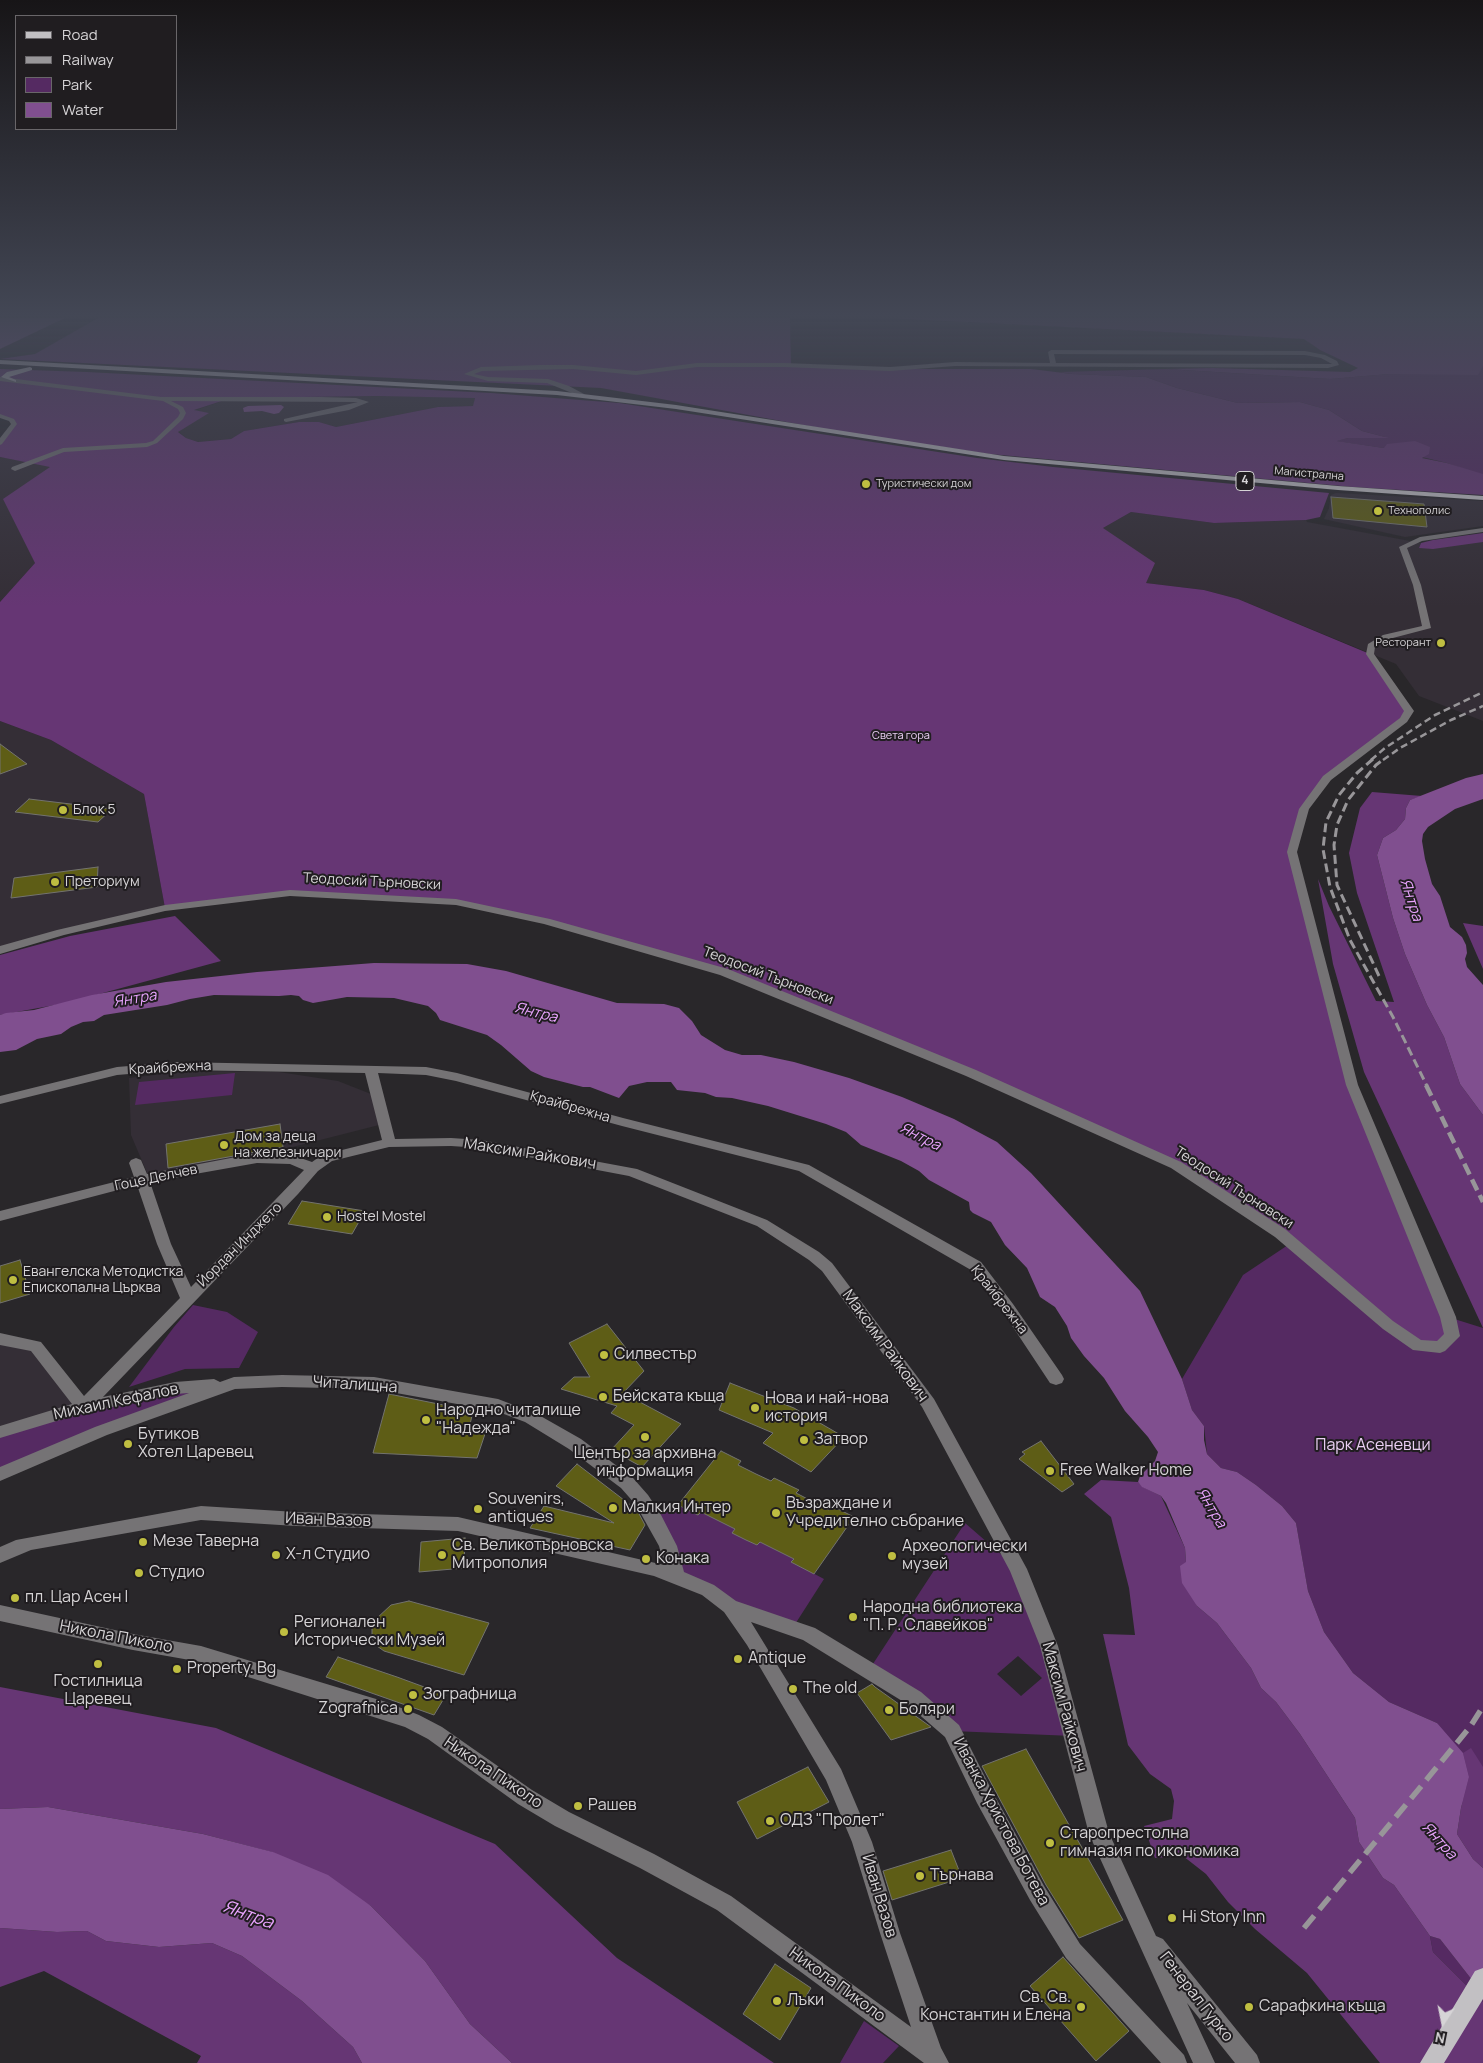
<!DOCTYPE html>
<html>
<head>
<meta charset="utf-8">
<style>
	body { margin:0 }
	#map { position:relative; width:1483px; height:2063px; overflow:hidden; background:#29272a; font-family:Manrope,sans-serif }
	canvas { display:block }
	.legend { position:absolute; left:15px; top:15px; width:162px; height:115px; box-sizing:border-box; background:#201d20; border:1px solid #696669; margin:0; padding:6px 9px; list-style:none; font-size:15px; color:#d6d4d6 }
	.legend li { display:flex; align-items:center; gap:10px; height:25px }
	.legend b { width:25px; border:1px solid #696669 }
	.north { position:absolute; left:1418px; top:1998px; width:50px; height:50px; -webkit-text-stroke:4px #201d20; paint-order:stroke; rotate:191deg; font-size:14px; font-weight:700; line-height:20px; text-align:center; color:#d6d4d6 }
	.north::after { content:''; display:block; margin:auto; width:18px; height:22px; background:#d6d4d6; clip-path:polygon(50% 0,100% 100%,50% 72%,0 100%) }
</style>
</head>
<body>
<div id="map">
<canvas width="1483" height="2063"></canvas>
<ul class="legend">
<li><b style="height:6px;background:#c2c0c3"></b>Road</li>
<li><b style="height:6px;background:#989699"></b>Railway</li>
<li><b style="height:14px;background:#552a62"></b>Park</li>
<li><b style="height:14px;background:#804f8f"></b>Water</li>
</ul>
<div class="north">N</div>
</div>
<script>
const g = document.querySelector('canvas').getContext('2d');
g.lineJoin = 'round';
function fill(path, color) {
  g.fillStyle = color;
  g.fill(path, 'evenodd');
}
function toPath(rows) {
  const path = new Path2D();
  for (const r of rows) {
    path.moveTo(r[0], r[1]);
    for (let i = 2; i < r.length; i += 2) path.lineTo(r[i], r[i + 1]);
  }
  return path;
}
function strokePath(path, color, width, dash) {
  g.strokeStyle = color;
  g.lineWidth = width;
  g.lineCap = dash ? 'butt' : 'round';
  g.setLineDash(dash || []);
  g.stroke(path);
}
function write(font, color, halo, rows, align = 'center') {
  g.font = font + ' Manrope,sans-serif';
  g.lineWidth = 4;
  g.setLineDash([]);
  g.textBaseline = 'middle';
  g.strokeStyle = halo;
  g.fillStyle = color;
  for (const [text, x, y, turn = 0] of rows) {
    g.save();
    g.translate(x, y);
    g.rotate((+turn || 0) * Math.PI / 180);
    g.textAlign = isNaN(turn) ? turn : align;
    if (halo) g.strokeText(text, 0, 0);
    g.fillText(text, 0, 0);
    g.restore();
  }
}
const built = toPath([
	[377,396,475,397,474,406,438,407,336,427,319,422,299,422,244,431,231,439,198,442,186,438,178,431,208,413,193,411,231,398],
	[0,457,51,466,35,563,0,602],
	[1336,493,1483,501,1483,526,1405,537,1324,519,1329,508,1331,495],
	[1131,512,1214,523,1306,520,1307,522,1421,543,1419,548,1483,541,1483,721,1419,696,1396,664,1238,599,1204,590,1146,583,1103,528],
	[0,721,51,740,144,794,165,908,0,950],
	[188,1071,279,1072,338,1081,376,1096,383,1124,269,1153,148,1175,131,1135,129,1078],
	[0,1339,36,1346,83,1407,0,1432]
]);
const green = toPath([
	[1483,366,1483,474,1481,475,1447,463,1384,448,1335,441,1348,438,1385,437,1362,431,1329,410,1300,402,1238,403,1177,388,1146,377,1072,374,1059,372,1166,369,1330,379],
	[235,1073,232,1095,135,1105,139,1082],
	[1291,1243,1448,1317,1483,1328,1483,1868,1437,1723,1389,1702,1353,1673,1324,1632,1308,1591,1296,1523,1282,1506,1256,1485,1237,1472,1221,1468,1207,1454,1204,1426,1192,1410,1182,1379,1243,1275],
	[193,1305,227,1312,258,1332,239,1368,185,1369,129,1387,174,1327],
	[234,1383,0,1474,0,1432,53,1415],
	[678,1505,698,1515,701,1512,735,1529,733,1533,757,1545,760,1542,794,1559,792,1562,824,1579,792,1629,676,1576,654,1518],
	[965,1523,1018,1569,1073,1736,952,1731,869,1670],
	[1018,1656,1042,1678,1021,1696,997,1674],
	[1430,1936,1440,1939,1483,1994,1483,2002,1433,1952],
	[864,2021,899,2046,883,2063,840,2063]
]);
const forest = toPath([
	[98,318,790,318,791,365,855,369,1031,369,1072,374,1146,377,1177,388,1238,403,1300,402,1329,410,1362,431,1389,438,1348,438,1337,441,1384,448,1387,444,1415,441,1430,447,1429,454,1422,458,1447,463,1483,474,1483,495,1353,487,990,454,847,433,601,388,0,359,35,354],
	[887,318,1483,318,1483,366,1478,375,1390,374,1330,379,1166,369,1213,368,1350,372,1358,368,1320,350,1304,339],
	[0,369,87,372,491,393,619,403,977,458,1053,467,1329,493,1320,517,1306,520,1214,523,1131,512,1103,528,1155,563,1146,583,1204,590,1238,599,1370,654,1409,711,1327,779,1304,809,1292,852,1352,1085,1452,1336,1440,1347,1418,1346,1280,1233,1176,1165,724,972,546,921,456,902,290,893,165,908,144,794,51,740,0,721,0,602,35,563,3,499,50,467,0,457,0,443,14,422,0,416],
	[377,396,475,398,473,406,438,407,336,427,319,422,299,422,244,431,231,439,198,442,186,438,178,432,209,413,194,410,231,398],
	[1483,533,1483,542,1433,549,1419,548,1421,543,1433,540],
	[1372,792,1422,796,1410,800,1406,808,1405,819,1396,830,1383,838,1377,855,1393,918,1405,954,1427,1005,1444,1037,1460,1084,1483,1115,1483,1328,1364,1072,1333,964,1318,879,1329,906,1376,1001,1394,1002,1357,893,1349,853,1360,808],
	[175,916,221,961,66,1003,0,1015,0,955,70,936],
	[1463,923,1483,926,1483,969],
	[1101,1480,1138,1482,1143,1487,1161,1496,1185,1548,1186,1562,1197,1606,1217,1623,1251,1668,1261,1688,1276,1702,1300,1734,1355,1818,1359,1842,1383,1878,1394,1885,1430,1936,1433,1952,1483,2002,1483,2063,1380,2063,1307,1973,1255,1929,1228,1902,1206,1874,1183,1856,1155,1858,1144,1826,1172,1819,1174,1801,1171,1789,1150,1774,1128,1745,1103,1634,1135,1635,1129,1588,1111,1517,1084,1494],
	[0,1687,216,1728,495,1844,617,1958,774,2063,512,2063,470,2024,425,1961,371,1906,272,1852,203,1834,48,1807,0,1809],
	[1471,1748,1483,1767,1483,1868,1473,1859,1457,1834,1461,1808,1469,1777,1463,1753],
	[0,1928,57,1932,87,1931,106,1941,159,1947,212,1943,242,1956,302,2001,353,2047,362,2063,197,2063,201,2056,44,1971,0,1987]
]);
const water = toPath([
	[0,318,65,318,0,349],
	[281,405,284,407,279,413,274,414,262,411,244,412,243,408,248,406],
	[1483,774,1483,799,1455,809,1428,827,1423,834,1422,841,1425,859,1432,884,1440,896,1450,927,1462,937,1466,945,1467,953,1465,959,1467,967,1483,985,1483,1115,1460,1084,1444,1037,1427,1005,1405,954,1393,918,1377,855,1383,838,1396,830,1405,819,1406,808,1410,800,1466,778],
	[374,963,467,964,506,971,617,1003,664,1004,679,1008,692,1021,701,1035,725,1050,742,1055,761,1055,794,1062,849,1078,902,1097,954,1119,997,1142,1031,1173,1140,1291,1182,1379,1192,1410,1204,1426,1204,1440,1207,1454,1221,1468,1237,1472,1256,1485,1282,1506,1296,1523,1308,1591,1324,1632,1353,1673,1389,1702,1437,1723,1463,1753,1469,1777,1461,1808,1457,1834,1473,1859,1483,1868,1483,1994,1440,1939,1430,1936,1394,1885,1383,1878,1359,1842,1355,1818,1300,1734,1276,1702,1261,1688,1251,1668,1217,1623,1197,1606,1182,1583,1180,1566,1186,1562,1185,1548,1166,1503,1161,1496,1142,1487,1138,1482,1140,1476,1155,1461,1158,1452,1148,1437,1125,1411,1104,1378,1084,1356,1071,1338,1067,1326,1055,1307,1040,1297,1027,1268,1005,1245,991,1222,973,1213,970,1210,969,1202,929,1180,919,1171,901,1161,861,1145,846,1132,826,1124,768,1106,732,1098,716,1097,705,1093,677,1090,671,1082,647,1082,629,1086,619,1098,590,1087,583,1087,544,1077,531,1071,501,1045,487,1035,440,1020,436,1013,428,1006,394,998,347,997,313,1003,303,1000,299,996,291,995,279,996,214,995,190,999,167,1005,104,1015,94,1021,83,1022,71,1027,61,1034,37,1039,16,1050,0,1052,0,1015,6,1013,34,1010,92,995,166,982,257,972],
	[48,1807,203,1834,273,1852,328,1875,371,1906,425,1961,470,2024,512,2063,362,2063,353,2047,302,2001,242,1956,212,1943,159,1947,106,1941,87,1931,57,1932,0,1928,0,1809]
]);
const building = toPath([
	[1331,497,1424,504,1427,527,1333,518,1331,497],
	[0,744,27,764,0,774,0,744],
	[29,799,112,809,98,822,15,812,29,799],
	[98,867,97,887,11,898,14,878,98,867],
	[280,1124,283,1147,168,1168,166,1144,280,1124],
	[302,1201,365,1211,352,1234,288,1224,302,1201],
	[20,1260,30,1294,0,1303,0,1266,20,1260],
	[607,1324,644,1371,623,1393,681,1424,642,1467,611,1450,634,1425,611,1413,617,1406,561,1389,574,1377,590,1377,569,1343,607,1324],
	[730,1383,794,1408,844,1437,811,1472,763,1443,773,1433,719,1410,730,1383],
	[389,1394,473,1411,469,1429,486,1431,477,1458,373,1453,389,1394],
	[1041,1441,1074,1484,1062,1492,1019,1459,1025,1454,1022,1452,1041,1441],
	[721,1451,741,1461,738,1465,756,1474,771,1481,774,1478,799,1490,796,1493,829,1510,832,1506,854,1517,814,1574,791,1562,794,1559,760,1542,757,1545,746,1540,732,1533,735,1529,701,1512,698,1515,678,1505,721,1451],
	[577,1464,637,1510,645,1525,630,1550,530,1528,544,1506,614,1523,556,1486,577,1464],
	[465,1538,464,1568,419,1572,421,1542,465,1538],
	[409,1601,489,1623,464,1675,384,1651,377,1646,372,1638,372,1629,376,1619,391,1605,409,1601],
	[338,1657,397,1677,446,1695,434,1715,326,1677,338,1657],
	[872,1684,875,1687,931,1727,891,1740,857,1693,872,1684],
	[1026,1749,1123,1920,1079,1938,1046,1885,982,1766,1026,1749],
	[808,1767,829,1802,757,1839,737,1802,808,1767],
	[951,1850,962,1878,892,1900,883,1871,951,1850],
	[1063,1957,1129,2031,1096,2061,1030,1986,1063,1957],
	[775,1964,811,1988,780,2040,743,2014,775,1964]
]);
const minor = toPath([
	[1051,350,1305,351,1325,355,1337,361,1339,365,1328,368,955,366,890,371,784,367,697,367,636,375,573,369,482,371,474,374,488,377,548,379,569,386,584,394,585,395,582,397,547,383,488,381,464,374,481,367,541,365,573,365,636,371,697,363,784,363,890,367,955,362,1050,363,1048,352,1051,350],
	[1054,354,1305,355,1321,358,1332,364,1056,363,1054,354],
	[0,377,161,397,321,397,356,398,369,402,349,410,286,422,284,421,284,419,358,402,171,401,183,407,186,413,183,419,157,443,147,447,64,452,15,471,11,469,12,467,63,448,146,443,153,441,178,417,180,413,178,409,163,401,0,381,0,377],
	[0,414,14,419,17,424,2,444,0,445,0,438,11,424,9,421,0,418,0,414],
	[1483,528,1483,532,1422,541,1407,548,1421,585,1431,628,1389,639,1375,647,1374,654,1414,711,1407,722,1331,780,1309,809,1297,852,1358,1085,1456,1317,1460,1336,1445,1351,1440,1353,1413,1350,1383,1329,1275,1237,1171,1168,966,1076,720,975,544,924,456,905,290,896,165,911,64,935,0,954,0,946,57,930,165,905,290,890,456,899,550,919,728,969,976,1070,1181,1162,1285,1229,1393,1321,1421,1340,1437,1341,1444,1334,1440,1317,1346,1085,1287,852,1299,809,1323,776,1400,718,1404,711,1366,654,1368,644,1383,635,1422,626,1413,585,1399,547,1420,537,1483,528],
	[177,1062,426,1067,457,1073,623,1118,809,1165,981,1262,1013,1304,1062,1375,1064,1379,1062,1383,1056,1385,1050,1383,1003,1312,971,1270,799,1171,622,1126,456,1081,426,1075,378,1073,395,1139,451,1138,481,1140,637,1169,767,1220,819,1252,832,1263,934,1399,1027,1569,1058,1646,1109,1833,1156,1936,1163,1939,1257,2055,1260,2063,1235,2063,1187,2003,1215,2063,1193,2063,1089,1834,1040,1646,1010,1571,922,1407,822,1271,809,1260,757,1226,629,1176,481,1148,451,1146,389,1147,332,1161,318,1171,298,1194,103,1397,175,1382,214,1379,220,1382,234,1377,282,1375,374,1377,498,1399,537,1414,581,1439,633,1478,648,1495,660,1513,677,1546,684,1572,714,1585,736,1601,815,1628,921,1692,959,1725,991,1789,1044,1886,1080,1944,1184,2055,1187,2063,1161,2063,1066,1958,1030,1900,977,1803,945,1737,907,1704,803,1640,751,1622,841,1769,872,1842,900,1933,941,2048,949,2063,924,2063,717,1910,640,1868,555,1826,518,1804,428,1739,405,1727,201,1662,133,1650,0,1621,0,1605,133,1634,201,1646,386,1702,419,1715,442,1727,532,1790,569,1812,654,1854,731,1896,911,2027,880,1933,852,1842,826,1780,747,1645,724,1612,702,1595,654,1576,458,1531,296,1526,201,1520,31,1550,0,1563,0,1547,16,1540,201,1506,296,1512,458,1517,664,1565,659,1546,636,1505,621,1488,569,1449,525,1422,496,1411,374,1389,282,1387,235,1389,107,1435,0,1481,0,1467,95,1427,189,1393,175,1394,83,1413,0,1438,0,1426,72,1404,31,1351,0,1345,0,1333,41,1342,84,1396,180,1298,157,1244,137,1185,0,1221,0,1211,134,1177,129,1163,131,1160,136,1158,141,1160,147,1174,257,1153,292,1155,312,1162,322,1155,382,1140,365,1073,177,1070,117,1075,0,1104,0,1096,117,1067,177,1062],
	[257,1163,290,1164,304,1170,191,1287,171,1244,150,1182,257,1163]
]);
const major = toPath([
	[0,360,557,391,676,405,1004,456,1338,486,1483,496,1483,500,1338,490,1004,460,676,409,557,395,0,364,0,360],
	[30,367,32,368,32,370,9,377,16,380,16,382,1,377,7,372,30,367],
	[1483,1968,1483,1999,1444,2063,1420,2063,1475,1971,1483,1968]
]);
const railFar3 = toPath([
	[1371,760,1385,748,1435,715,1483,692],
	[1383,760,1400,748,1451,720,1483,706]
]);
const railFar2 = toPath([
	[1373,759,1357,773,1339,795,1326,822,1323,849,1330,887,1350,940,1393,1017,1427,1086],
	[1379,976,1337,885,1334,845,1337,825,1348,800,1376,765,1384,759]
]);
const railFar1 = toPath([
	[1426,1085,1483,1202]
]);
const rail = toPath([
	[1304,1928,1470,1727,1482,1708]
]);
const markers = [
	[866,484,5,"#bfbe41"],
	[1378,511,5,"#bfbe41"],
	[1441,643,5,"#bfbe41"],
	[63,810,5,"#bfbe41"],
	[55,882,5,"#bfbe41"],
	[224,1145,5,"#bfbe41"],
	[327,1217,5,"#bfbe41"],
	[13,1280,5,"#bfbe41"],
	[604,1355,5,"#bfbe41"],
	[603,1397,5,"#bfbe41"],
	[755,1408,5,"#bfbe41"],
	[426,1420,5,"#bfbe41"],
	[645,1437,5,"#bfbe41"],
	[804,1440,5,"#bfbe41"],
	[128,1444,5,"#bfbe41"],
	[1050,1471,5,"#bfbe41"],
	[613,1508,5,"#bfbe41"],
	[478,1509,5,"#bfbe41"],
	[776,1513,5,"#bfbe41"],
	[143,1542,5,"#bfbe41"],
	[276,1555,5,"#bfbe41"],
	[442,1555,5,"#bfbe41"],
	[892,1556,5,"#bfbe41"],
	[646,1559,5,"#bfbe41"],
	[139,1573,5,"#bfbe41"],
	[15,1598,5,"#bfbe41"],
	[853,1617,5,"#bfbe41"],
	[284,1632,5,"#bfbe41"],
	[738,1659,5,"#bfbe41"],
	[98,1664,5,"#bfbe41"],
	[177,1669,5,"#bfbe41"],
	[793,1689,5,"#bfbe41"],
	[413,1695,5,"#bfbe41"],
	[408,1709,5,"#bfbe41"],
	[889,1710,5,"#bfbe41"],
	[578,1806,5,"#bfbe41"],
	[770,1821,5,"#bfbe41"],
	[1050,1843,5,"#bfbe41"],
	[920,1876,5,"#bfbe41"],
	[1172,1918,5,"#bfbe41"],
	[777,2001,5,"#bfbe41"],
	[1081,2007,5,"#bfbe41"],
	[1249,2007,5,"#bfbe41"]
];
const farStreetnames = [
	["Магистрална",1309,474,5]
];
const farPoinames = [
	["Туристически дом",876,484],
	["Технополис",1388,511],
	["Ресторант",1431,643,"right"]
];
const farParknames = [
	["Света гора",901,736]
];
const shields = [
	[1245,481,18]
];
const shieldNames = [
	["4",1245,481]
];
const poiNames = [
	["Блок 5",73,810],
	["Преториум",65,882],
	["Дом за деца",234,1137],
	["на железничари",234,1153],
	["Hostel Mostel",337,1217],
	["Евангелска Методистка",23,1272],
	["Епископална Църква",23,1288]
];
const streetNames = [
	["Теодосий Търновски",372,882,3],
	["Теодосий Търновски",768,976,21],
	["Крайбрежна",170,1068,-3],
	["Крайбрежна",570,1107,16],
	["Гоце Делчев",156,1178,-12],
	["Теодосий Търновски",1234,1188,33],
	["Йордан Инджето",240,1245,-45],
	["Крайбрежна",999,1300,52]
];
const waterNames = [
	["Янтра",1411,900,72],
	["Янтра",135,999,-9],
	["Янтра",536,1013,14],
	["Янтра",920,1137,27],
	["Янтра",1211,1508,59],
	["Янтра",1439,1841,48]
];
const nearStreetnames = [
	["Максим Райкович",530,1154,9],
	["Максим Райкович",885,1346,54],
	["Читалищна",355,1385,4],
	["Михаил Кефалов",116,1402,-12],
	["Иван Вазов",328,1520,2],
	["Никола Пиколо",116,1637,11],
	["Максим Райкович",1064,1707,75],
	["Никола Пиколо",493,1773,34],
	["Иванка Христова Ботева",1001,1822,62],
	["Иван Вазов",879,1896,73],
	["Никола Пиколо",837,1985,36],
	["Генерал Гурко",1196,1997,52]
];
const nearPoinames = [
	["Силвестър",614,1355],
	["Бейската къща",613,1397],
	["Нова и най-нова",765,1399],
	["история",765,1417],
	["Народно читалище",436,1411],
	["\"Надежда\"",436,1429],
	["Бутиков",138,1435],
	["Хотел Царевец",138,1453],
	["Затвор",814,1440],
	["Център за архивна",645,1454,"center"],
	["информация",645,1472,"center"],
	["Free Walker Home",1060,1471],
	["Souvenirs,",488,1500],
	["antiques",488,1518],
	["Възраждане и",786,1504],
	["Учредително събрание",786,1522],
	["Малкия Интер",623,1508],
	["Мезе Таверна",153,1542],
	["Св. Великотърновска",452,1546],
	["Митрополия",452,1564],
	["Археологически",902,1547],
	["музей",902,1565],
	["Х-л Студио",286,1555],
	["Конака",656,1559],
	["Студио",149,1573],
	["пл. Цар Асен I",25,1598],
	["Народна библиотека",863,1608],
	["\"П. Р. Славейков\"",863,1626],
	["Регионален",294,1623],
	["Исторически Музей",294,1641],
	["Antique",748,1659],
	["Property. Bg",187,1669],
	["Гостилница",98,1682,"center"],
	["Царевец",98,1700,"center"],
	["The old",803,1689],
	["Зографница",423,1695],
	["Zografnica",398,1709,"right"],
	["Боляри",899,1710],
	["Рашев",588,1806],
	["ОДЗ \"Пролет\"",780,1821],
	["Старопрестолна",1060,1834],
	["гимназия по икономика",1060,1852],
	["Търнава",930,1876],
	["Hi Story Inn",1182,1918],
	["Св. Св.",1071,1998,"right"],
	["Константин и Елена",1071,2016,"right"],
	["Лъки",787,2001],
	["Сарафкина къща",1259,2007]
];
const nearParknames = [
	["Парк Асеневци",1373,1446]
];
const nearWaternames = [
	["Янтра",248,1915,20]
];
fill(built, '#342e36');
fill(green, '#552a62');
fill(forest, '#663674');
fill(water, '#804f8f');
fill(building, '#5e5d16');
strokePath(building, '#73736f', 1);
fill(minor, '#757375');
fill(major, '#c2c0c3');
strokePath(railFar3, '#989699', 2.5, [7, 4]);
strokePath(railFar2, '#989699', 3, [9, 4.5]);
strokePath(railFar1, '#989699', 4.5, [12, 5.5]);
strokePath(rail, '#989699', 5.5, [16, 8]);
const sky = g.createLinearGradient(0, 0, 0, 607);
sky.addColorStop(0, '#171517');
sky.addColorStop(0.52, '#434755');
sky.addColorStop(1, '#43475500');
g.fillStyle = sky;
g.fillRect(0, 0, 1483, 607);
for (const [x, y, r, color] of markers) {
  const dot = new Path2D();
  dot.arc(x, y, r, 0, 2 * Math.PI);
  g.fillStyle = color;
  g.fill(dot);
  strokePath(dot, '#201d20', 2);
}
write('11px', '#d6d4d6', '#201d20', farStreetnames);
write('11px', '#d6d4d6', '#201d20', farPoinames, 'left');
write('11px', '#eacff3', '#201d20', farParknames);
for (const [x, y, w] of shields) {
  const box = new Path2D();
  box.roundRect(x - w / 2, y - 9.5, w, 19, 4);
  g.fillStyle = '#201d20';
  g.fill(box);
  strokePath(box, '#d6d4d6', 1);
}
write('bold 12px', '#d6d4d6', null, shieldNames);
write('14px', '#d6d4d6', '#201d20', poiNames, 'left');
write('14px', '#d6d4d6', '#201d20', streetNames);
write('italic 15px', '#e9a4fe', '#201d20', waterNames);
write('16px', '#d6d4d6', '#201d20', nearStreetnames);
write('16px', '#d6d4d6', '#201d20', nearPoinames, 'left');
write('16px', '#eacff3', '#201d20', nearParknames);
write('italic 18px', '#e9a4fe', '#201d20', nearWaternames);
</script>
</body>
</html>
